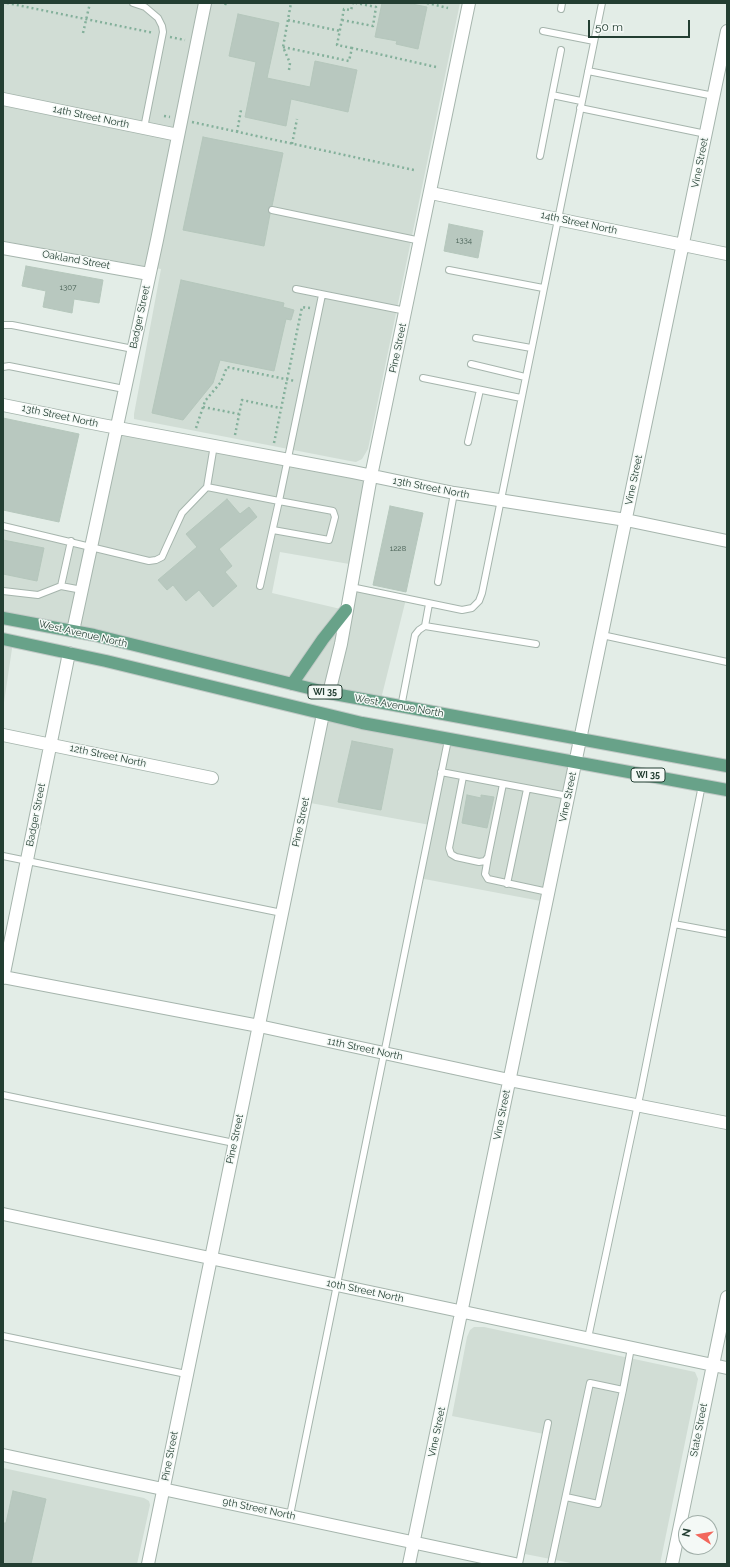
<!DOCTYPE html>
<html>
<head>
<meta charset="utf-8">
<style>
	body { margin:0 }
	#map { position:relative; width:730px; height:1567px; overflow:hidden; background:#e3ede7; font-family:Raleway,sans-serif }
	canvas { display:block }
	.frame { position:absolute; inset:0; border:4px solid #233e32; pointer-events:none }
	.north { position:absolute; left:678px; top:1515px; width:40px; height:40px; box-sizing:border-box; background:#f4f9f6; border:1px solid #a0aea8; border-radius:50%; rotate:282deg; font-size:11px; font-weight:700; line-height:16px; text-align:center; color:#233e32 }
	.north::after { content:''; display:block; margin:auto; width:14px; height:18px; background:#f2675c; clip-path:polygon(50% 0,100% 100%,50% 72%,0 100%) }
	.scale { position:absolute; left:588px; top:20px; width:102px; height:18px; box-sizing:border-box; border:2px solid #233e32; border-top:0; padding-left:5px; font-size:12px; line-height:14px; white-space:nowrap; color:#233e32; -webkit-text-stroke:3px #f4f9f6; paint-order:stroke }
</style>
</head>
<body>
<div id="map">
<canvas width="730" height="1567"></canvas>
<div class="frame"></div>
<div class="north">N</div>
<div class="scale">50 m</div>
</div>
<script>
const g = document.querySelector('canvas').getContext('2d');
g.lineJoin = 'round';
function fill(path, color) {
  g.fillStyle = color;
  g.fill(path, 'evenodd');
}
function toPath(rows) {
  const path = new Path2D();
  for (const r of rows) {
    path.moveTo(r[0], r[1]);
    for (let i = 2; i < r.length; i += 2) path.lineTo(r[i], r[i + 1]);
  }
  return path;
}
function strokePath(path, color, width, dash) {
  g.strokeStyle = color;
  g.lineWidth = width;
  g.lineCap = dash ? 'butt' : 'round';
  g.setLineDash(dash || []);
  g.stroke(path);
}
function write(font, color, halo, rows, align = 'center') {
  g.font = font + ' Raleway,sans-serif';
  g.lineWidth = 3;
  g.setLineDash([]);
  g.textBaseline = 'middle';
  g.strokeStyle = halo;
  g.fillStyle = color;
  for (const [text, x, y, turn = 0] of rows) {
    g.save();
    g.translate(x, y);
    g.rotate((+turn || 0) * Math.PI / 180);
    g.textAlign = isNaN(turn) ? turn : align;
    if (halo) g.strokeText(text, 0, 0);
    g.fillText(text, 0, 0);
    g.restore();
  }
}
const built = toPath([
	[3,3,460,3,368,449,362,459,356,462,350,461,134,419,134,414,161,269,3,241],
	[117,428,371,476,355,565,280,552,272,593,345,610,351,587,406,599,380,703,146,649,3,623,3,526,92,546],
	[3,638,13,642,3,709],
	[323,714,575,762,546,902,419,878,430,825,305,802],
	[474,1327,484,1327,695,1372,698,1379,660,1564,576,1564,525,1554,549,1435,452,1416,467,1337,470,1330],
	[3,1468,144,1498,149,1501,150,1505,137,1564,3,1564]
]);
const building = toPath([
	[382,3,407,3,427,7,418,49,396,44,397,41,375,37,382,3],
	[238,14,279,23,267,78,310,87,315,61,357,70,348,112,291,99,286,126,245,117,256,62,229,56,238,14],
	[203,137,283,153,272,206,268,209,270,214,264,246,183,230,203,137],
	[449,224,483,231,478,258,444,251,449,224],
	[26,266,103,280,99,303,74,299,72,313,43,307,46,291,22,286,26,266],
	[181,280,284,303,283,307,294,310,291,320,286,319,274,371,220,360,213,383,183,420,152,413,181,280],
	[3,418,79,434,59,522,3,510,3,418],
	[227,499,240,514,249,507,257,517,219,549,232,566,225,572,237,586,213,607,199,590,186,601,173,585,167,590,158,580,197,547,186,534,227,499],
	[390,506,423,513,406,592,373,585,390,506],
	[3,540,44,548,37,581,3,574,3,540],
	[352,741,393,749,381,810,338,802,352,741],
	[467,795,481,798,481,795,494,797,487,828,462,823,467,795],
	[13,1491,46,1499,31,1564,3,1564,3,1523,6,1523,13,1491]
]);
const path = toPath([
	[7,3,154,33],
	[427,3,448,8],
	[225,5,226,3],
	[288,20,340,31],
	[342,20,373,26,376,7,356,3],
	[83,33,90,3],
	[170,37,185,40],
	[283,47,349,61,352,48,436,67],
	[352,48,337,45,344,9,351,10,353,3],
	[289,70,290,63,283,47,291,3],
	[164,116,170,117],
	[192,122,414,170],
	[237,132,241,110],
	[292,144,297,119],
	[203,407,239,414],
	[196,428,205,401,221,382,227,367,295,381],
	[235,435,242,400,280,408],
	[274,443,302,307,310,308]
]);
const service = toPath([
	[133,3,145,7,158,18,162,26,163,32,144,128],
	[561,9,562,3],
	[543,31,594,41],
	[588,71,714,96],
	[552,95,561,50],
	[580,108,706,134],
	[540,156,552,95,581,101],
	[272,210,421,241],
	[449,270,543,288],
	[296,289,406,311],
	[3,325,12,325,133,349],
	[476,338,531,348],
	[471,364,525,377],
	[3,367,9,366,124,389],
	[423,378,521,398],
	[468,442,480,390],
	[207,487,214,445],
	[3,526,149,561,156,560,162,557,166,548,182,513,207,487,279,501,322,295],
	[438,582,454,493],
	[61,586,71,541],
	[260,586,279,501,333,511,335,517,329,540,273,530],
	[351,587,462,610,472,608,479,601,482,593,602,3],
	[3,591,38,595,61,586,82,590],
	[425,626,429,604],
	[602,635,727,662],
	[401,707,415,635,419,630,425,626,536,644],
	[441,772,568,796],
	[463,777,449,848,451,854,456,857,479,862,485,861,488,857,503,784],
	[3,856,282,913],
	[488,857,485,874,488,879,548,892],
	[507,884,527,789],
	[674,924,727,934],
	[3,1095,234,1143],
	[3,1336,186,1374],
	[588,1338,641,1090,702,785],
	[566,1497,598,1504,623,1390],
	[290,1515,448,740],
	[519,1564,548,1423],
	[551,1564,590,1383,623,1390,631,1348]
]);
const minor = toPath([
	[3,99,178,135],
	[431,193,727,254],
	[3,248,149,274],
	[3,405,102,425,353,472,454,493,626,520,727,541],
	[73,631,157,240,205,3],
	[329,693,341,644,371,476,469,3],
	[3,735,212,778],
	[3,977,259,1026,509,1080,727,1123],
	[3,978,69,653],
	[3,1214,727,1368],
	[3,1455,515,1564],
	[148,1564,323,714],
	[409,1564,727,31],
	[672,1564,727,1297]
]);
const primary = toPath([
	[3,618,94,635,329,693,727,766],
	[3,639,106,661,362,723,727,790],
	[292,684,323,639,346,610]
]);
const numberNames = [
	["1334",464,241],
	["1307",68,288],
	["1228",398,549]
];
const shields = [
	[325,692,34],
	[648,775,34]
];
const shieldNames = [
	["WI 35",325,692],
	["WI 35",648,775]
];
const streetNames = [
	["14th Street North",91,117,12],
	["Vine Street",700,163,-79],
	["14th Street North",579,223,12],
	["Oakland Street",76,260,10],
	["Badger Street",140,317,-78],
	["Pine Street",398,348,-78],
	["13th Street North",60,416,12],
	["Vine Street",634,480,-78],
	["13th Street North",431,488,11],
	["West Avenue North",83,634,13],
	["West Avenue North",399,706,10],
	["12th Street North",108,756,12],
	["Vine Street",568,797,-78],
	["Badger Street",36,815,-79],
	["Pine Street",301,822,-78],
	["11th Street North",365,1049,12],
	["Vine Street",502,1115,-79],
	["Pine Street",235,1139,-78],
	["10th Street North",365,1291,12],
	["State Street",699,1430,-79],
	["Vine Street",437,1432,-78],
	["Pine Street",170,1456,-79],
	["9th Street North",259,1509,12]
];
fill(built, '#d1ddd5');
fill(building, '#b8c8bf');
strokePath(building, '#b5c7bc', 1);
strokePath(service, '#a6b5ad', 8);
strokePath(minor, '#a6b5ad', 14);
strokePath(primary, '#c1c9c6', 14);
strokePath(path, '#84b09b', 2.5, [2, 3]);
strokePath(service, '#fff', 6);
strokePath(minor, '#fff', 12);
strokePath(primary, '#68a289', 12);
write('8px', '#486055', null, numberNames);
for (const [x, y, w] of shields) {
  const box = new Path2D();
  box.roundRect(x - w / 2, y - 7, w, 14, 3);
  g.fillStyle = '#f4f9f6';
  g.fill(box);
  strokePath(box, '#233e32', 1);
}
write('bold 9px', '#233e32', null, shieldNames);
write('10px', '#233e32', '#f4f9f6', streetNames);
</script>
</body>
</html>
